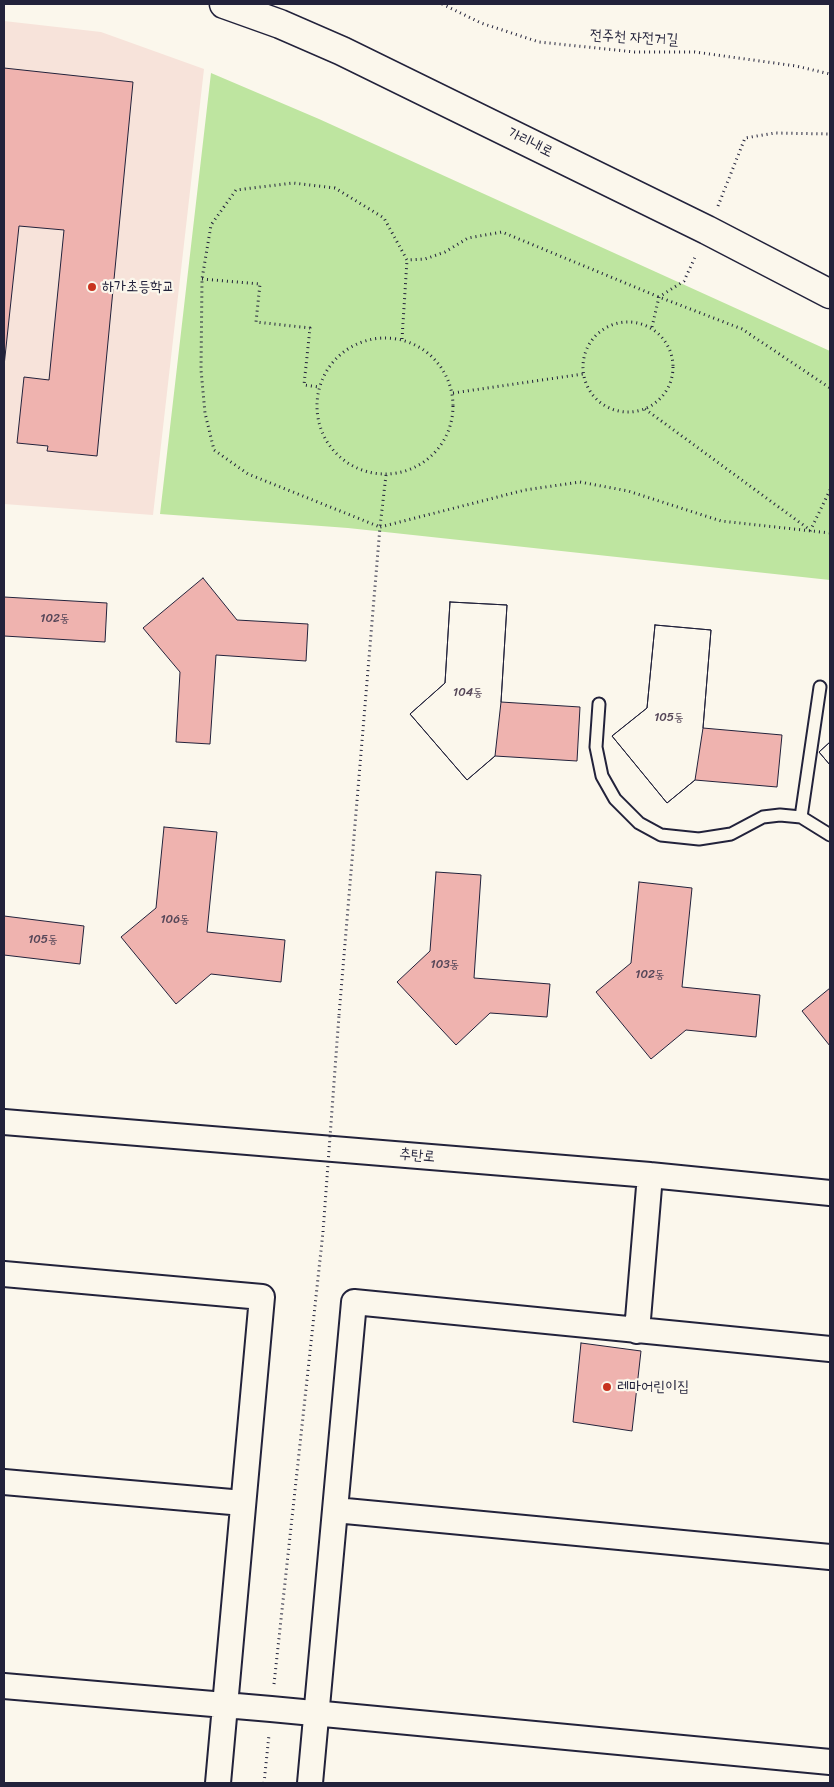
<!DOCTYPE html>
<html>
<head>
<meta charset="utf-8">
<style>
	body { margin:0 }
	#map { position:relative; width:834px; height:1787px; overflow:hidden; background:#fbf7ec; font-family:Sriracha,sans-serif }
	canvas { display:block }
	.frame { position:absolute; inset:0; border:5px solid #22223b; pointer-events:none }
</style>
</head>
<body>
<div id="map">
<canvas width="834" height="1787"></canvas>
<div class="frame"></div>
</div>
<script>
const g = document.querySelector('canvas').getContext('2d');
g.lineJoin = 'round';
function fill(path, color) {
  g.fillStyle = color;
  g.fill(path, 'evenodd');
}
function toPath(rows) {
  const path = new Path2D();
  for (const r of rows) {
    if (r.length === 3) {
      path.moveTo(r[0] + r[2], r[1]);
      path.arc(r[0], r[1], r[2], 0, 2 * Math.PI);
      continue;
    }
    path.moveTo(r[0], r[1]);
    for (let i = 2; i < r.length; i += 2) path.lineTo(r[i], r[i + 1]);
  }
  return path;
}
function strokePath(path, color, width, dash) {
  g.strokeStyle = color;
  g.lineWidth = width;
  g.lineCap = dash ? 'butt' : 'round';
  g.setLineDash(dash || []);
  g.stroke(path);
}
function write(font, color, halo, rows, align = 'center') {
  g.font = font + ' Sriracha,"Poor Story",sans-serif';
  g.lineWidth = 4.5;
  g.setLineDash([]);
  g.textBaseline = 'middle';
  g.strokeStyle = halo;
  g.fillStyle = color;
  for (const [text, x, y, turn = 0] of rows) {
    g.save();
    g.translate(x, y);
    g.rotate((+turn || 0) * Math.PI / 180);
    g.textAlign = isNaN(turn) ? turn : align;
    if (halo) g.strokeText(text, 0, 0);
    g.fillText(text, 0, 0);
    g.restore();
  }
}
const built = toPath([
	[4,21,101,32,204,69,153,515,4,504]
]);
const green = toPath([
	[211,73,319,119,830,351,830,580,348,528,160,514]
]);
const building = toPath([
	[4,68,133,82,97,456,47,451,48,446,17,443,24,377,49,380,64,230,19,226,4,366,4,68],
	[203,578,237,620,308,624,306,661,216,655,210,744,176,742,180,672,143,628,203,578],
	[4,597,107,603,105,642,4,636,4,597],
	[450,602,507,605,501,702,580,707,577,761,495,756,467,780,410,714,445,683,450,602],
	[450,602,507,605,501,702,495,756,467,780,410,714,445,683,450,602],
	[655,625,711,630,703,728,782,735,777,787,695,780,667,803,612,736,647,708,655,625],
	[655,625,711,630,703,728,695,780,667,803,612,736,647,708,655,625],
	[830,742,830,765,819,752,830,742],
	[830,742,830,765,819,752,830,742],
	[164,827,217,832,207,932,285,940,281,982,211,974,176,1004,121,937,156,908,164,827],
	[436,872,481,875,474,978,550,984,547,1017,490,1013,456,1045,397,982,430,951,436,872],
	[639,882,692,888,682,987,760,995,756,1037,686,1030,651,1059,596,992,631,963,639,882],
	[4,916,84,926,80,964,4,955,4,916],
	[830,988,830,1046,802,1011,830,988],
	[581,1343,641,1351,632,1431,573,1422,581,1343]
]);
const path = toPath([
	[442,4,481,23,539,42,635,52,695,52,796,66,830,74],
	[718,206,745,138,775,133,830,134],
	[202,279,260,284,256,322,310,328,304,385,319,387],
	[628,367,45],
	[652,327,659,297,684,281,696,255],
	[385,406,68],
	[402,339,407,260],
	[453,393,583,374],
	[645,409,810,530],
	[386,475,380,527,248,474,214,450,205,413,201,370,202,279,211,225,236,190,293,183,335,188,384,218,407,260,425,259,445,252,468,238,502,232,659,297,742,329,830,388],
	[810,531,830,490],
	[339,1015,380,527,525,490,580,482,628,491,721,521,830,533],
	[274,1684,323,1232],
	[264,1783,269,1735]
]);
const lane = toPath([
	[599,704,596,747,602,776,615,799,639,823,661,835,699,839,731,834,763,817,780,815,801,817,830,835],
	[801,817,820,687]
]);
const street = toPath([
	[4,1122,650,1175,830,1193],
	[4,1274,262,1297,218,1783],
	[637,1331,650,1175],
	[4,1482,243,1503],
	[335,1510,830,1557],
	[4,1686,271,1709,830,1762],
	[310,1783,354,1302,830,1349]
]);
const secondary = toPath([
	[224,4,280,24,342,51,707,230,830,294]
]);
const pathBridge = toPath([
	[323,1232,339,1015]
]);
const markers = [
	[92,287,5,"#c8321e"],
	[607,1387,5,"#c8321e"]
];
const numberNames = [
	["102동",55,619],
	["104동",468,693],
	["105동",669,718],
	["106동",175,920],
	["105동",43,940],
	["103동",445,965],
	["102동",650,975]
];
const streetNames = [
	["전주천 자전거길",634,38,3],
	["가리내로",530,143,26],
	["추탄로",417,1156,5]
];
const poiNames = [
	["하가초등학교",102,287],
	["레마어린이집",617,1387]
];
fill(built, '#f7e3da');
fill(green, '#bee5a0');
fill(building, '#efb3af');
strokePath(building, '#22223b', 1);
strokePath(lane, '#22223b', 15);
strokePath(street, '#22223b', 28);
strokePath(secondary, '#22223b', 31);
strokePath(path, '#22223b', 3, [1, 4]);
strokePath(lane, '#fbf7ec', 11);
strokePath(street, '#fbf7ec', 24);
strokePath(secondary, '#fbf7ec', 28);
strokePath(pathBridge, '#22223b', 3, [1, 4]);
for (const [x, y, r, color] of markers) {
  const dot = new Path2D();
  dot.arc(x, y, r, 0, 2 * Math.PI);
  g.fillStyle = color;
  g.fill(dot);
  strokePath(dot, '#fbf7ec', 2);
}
write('12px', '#554658', null, numberNames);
write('15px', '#22223b', '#fbf7ec', streetNames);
write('15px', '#22223b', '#fbf7ec', poiNames, 'left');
</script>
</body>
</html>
